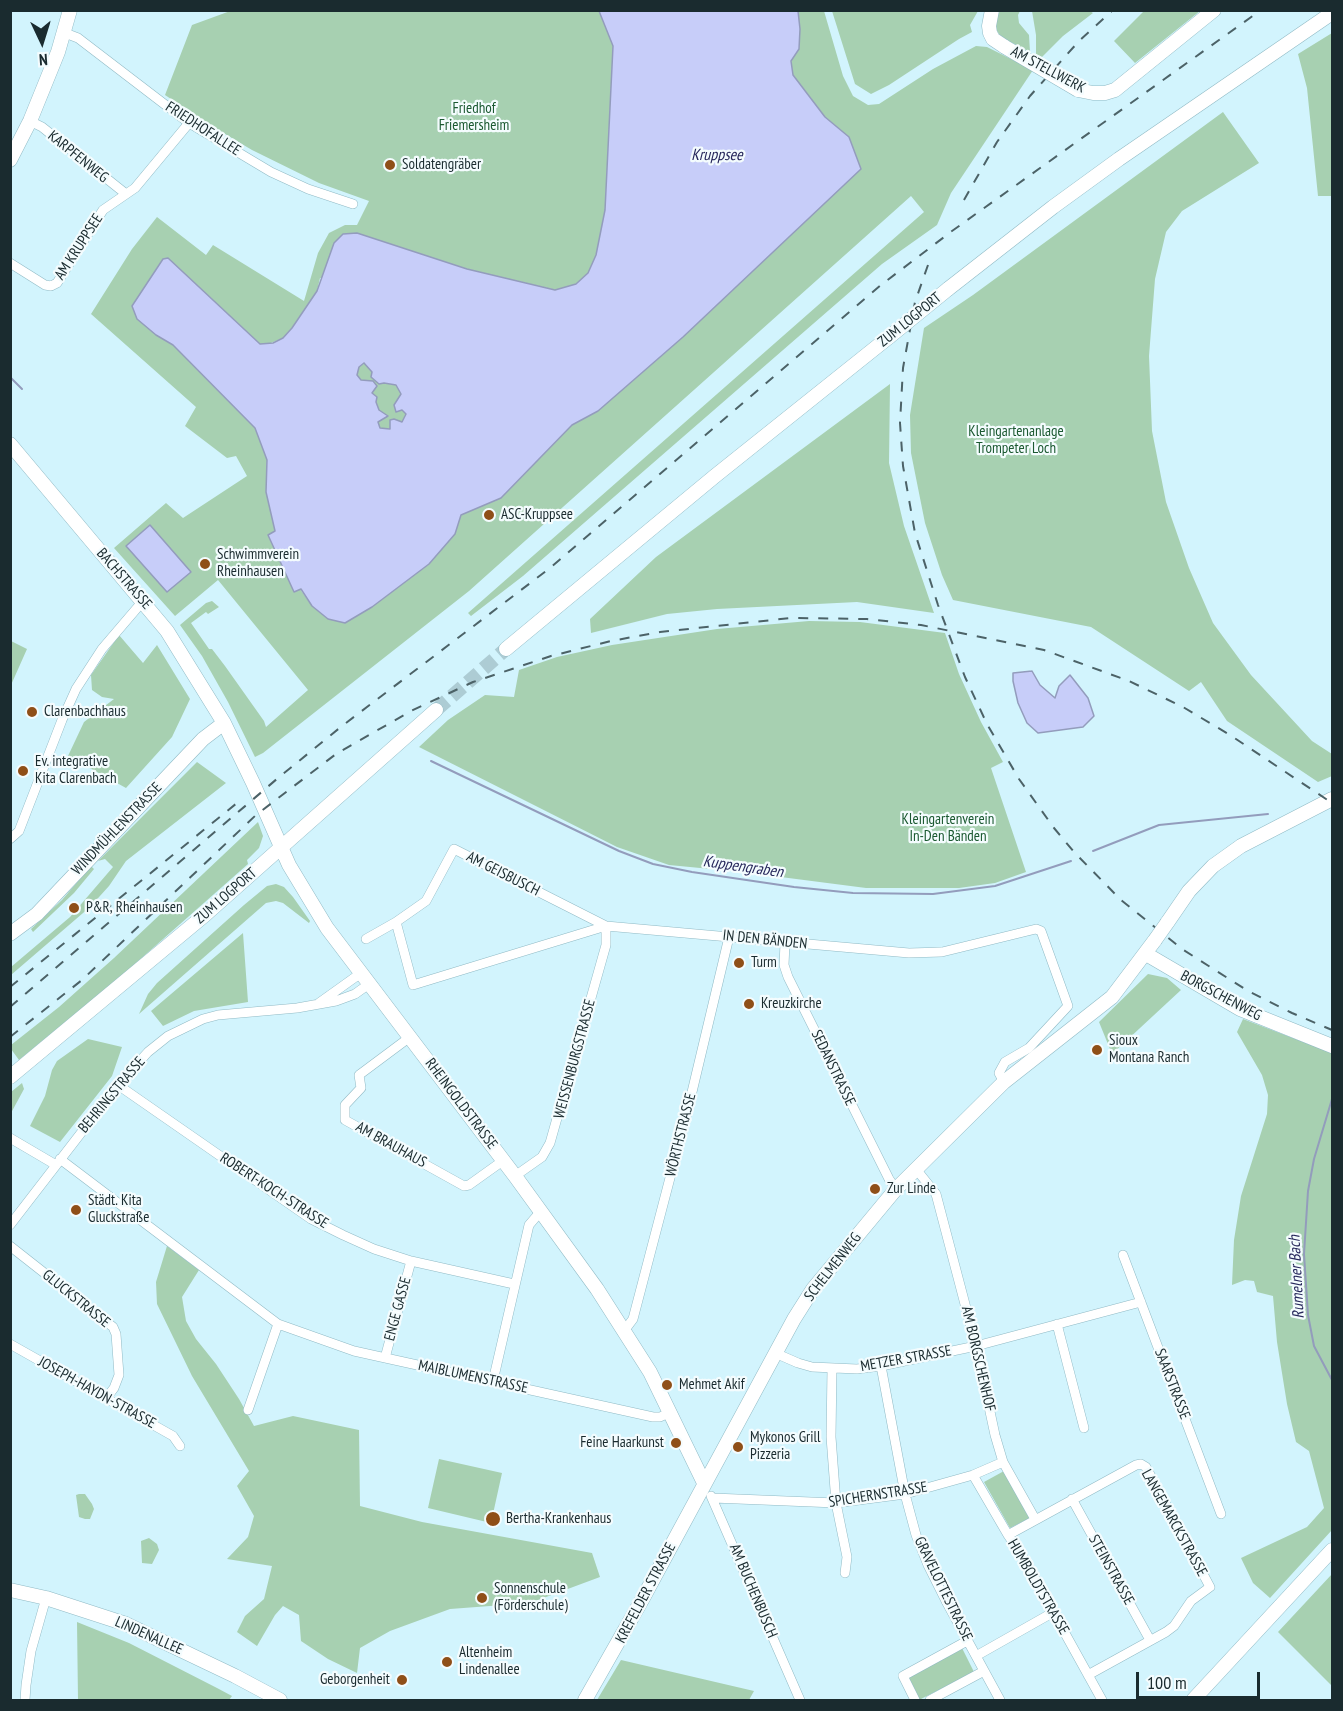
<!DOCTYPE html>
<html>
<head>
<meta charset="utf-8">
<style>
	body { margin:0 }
	#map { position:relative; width:1343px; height:1711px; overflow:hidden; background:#d2f4fd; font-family:"PT Sans Narrow",sans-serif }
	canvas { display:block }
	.frame { position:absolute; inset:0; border:12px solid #1a2b2f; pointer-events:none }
	.north { position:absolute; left:12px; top:12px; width:60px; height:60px; -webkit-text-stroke:4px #f4fcfe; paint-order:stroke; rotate:176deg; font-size:16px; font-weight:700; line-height:24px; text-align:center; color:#1a2b2f }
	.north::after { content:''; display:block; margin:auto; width:21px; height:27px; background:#1a2b2f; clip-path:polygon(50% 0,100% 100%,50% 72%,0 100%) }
	.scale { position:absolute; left:1136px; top:1672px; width:124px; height:27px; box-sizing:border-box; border:3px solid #1a2b2f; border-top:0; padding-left:8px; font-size:18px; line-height:21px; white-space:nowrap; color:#1a2b2f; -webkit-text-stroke:4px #f4fcfe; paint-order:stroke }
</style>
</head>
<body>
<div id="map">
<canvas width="1343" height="1711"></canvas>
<div class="frame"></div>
<div class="north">N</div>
<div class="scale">100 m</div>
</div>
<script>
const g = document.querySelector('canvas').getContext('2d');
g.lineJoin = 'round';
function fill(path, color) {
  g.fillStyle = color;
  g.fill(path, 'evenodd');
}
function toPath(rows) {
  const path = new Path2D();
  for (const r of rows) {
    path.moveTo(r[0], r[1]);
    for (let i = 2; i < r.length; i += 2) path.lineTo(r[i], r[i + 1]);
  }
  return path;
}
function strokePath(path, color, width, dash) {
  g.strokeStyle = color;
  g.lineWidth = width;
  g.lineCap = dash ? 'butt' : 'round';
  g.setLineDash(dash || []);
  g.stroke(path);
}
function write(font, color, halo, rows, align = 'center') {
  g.font = font + ' "PT Sans Narrow",sans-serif';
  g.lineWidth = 4.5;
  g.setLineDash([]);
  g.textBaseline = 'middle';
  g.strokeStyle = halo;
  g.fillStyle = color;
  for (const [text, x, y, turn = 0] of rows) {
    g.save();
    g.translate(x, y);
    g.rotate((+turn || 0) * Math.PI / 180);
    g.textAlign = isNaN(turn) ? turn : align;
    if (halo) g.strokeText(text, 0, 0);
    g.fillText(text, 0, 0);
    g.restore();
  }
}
const green = toPath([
	[233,10,599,11,613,46,605,210,596,255,588,273,576,284,556,290,467,269,320,278,317,291,292,328,283,338,266,345,260,344,168,259,156,335,173,345,255,428,267,460,266,492,275,531,268,535,294,592,300,589,312,606,328,619,345,623,372,607,429,564,455,534,461,515,501,498,572,425,598,411,683,337,860,169,849,137,825,117,793,75,791,61,799,49,800,29,798,11,824,11,843,76,853,96,868,105,879,104,933,69,976,46,987,47,1033,70,951,193,937,225,882,264,523,576,471,616,468,613,924,212,911,196,469,591,263,753,255,757,228,702,202,656,180,625,206,603,212,601,219,607,208,614,206,612,191,623,209,649,212,649,225,666,264,721,266,727,308,690,218,580,175,616,114,548,166,503,183,518,247,476,236,456,227,458,185,426,196,407,91,314,132,249,157,217,206,255,213,245,304,301,318,253,329,233,345,225,357,225,369,201,319,183,252,150,210,125,165,95,192,25],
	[1088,10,1093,13,1063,36,1042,57,1036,54,1036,35,1032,11],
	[832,11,832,10,978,11,970,25,972,32,959,39,889,85,871,94,855,84],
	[1000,11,1020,11,1018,15,1019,23,1029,35,1030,52,1001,37,995,28,996,18],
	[1144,11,1144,10,1200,11,1135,63,1114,41],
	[1332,33,1332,196,1318,196,1307,88,1298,54],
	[1223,112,1259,163,1182,211,1166,232,1155,279,1149,356,1152,431,1166,502,1189,568,1213,623,1251,675,1312,741,1332,754,1332,776,1318,782,1227,721,1201,682,1189,691,1091,627,953,600,942,575,925,523,911,453,910,415,924,328,973,295],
	[365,363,384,383,396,385,402,395,402,410,406,413,402,422,394,419,391,420,390,429,380,428,378,422,379,410,372,393,373,381,361,380,357,375,359,367],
	[890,384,889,463,904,526,934,613,857,602,717,609,667,614,591,633,590,619,656,557],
	[809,621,860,622,945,633,959,674,981,722,1003,762,991,768,1026,872,995,883,959,888,866,888,742,872,669,865,617,847,419,747,448,720,485,695,514,697,519,670,557,657,612,645,717,629],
	[119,635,143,663,157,645,190,699,172,737,126,788,68,756,84,722,114,699,102,697,92,690,91,675],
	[11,641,27,649,11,685],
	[197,762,226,783,126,861,109,886,90,907,11,975,11,967,70,917,113,867,105,859,98,861],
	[258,822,263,836,259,848,247,860,248,864,119,978,19,1060,11,1049,11,1045,59,1007,114,958],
	[91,866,94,869,74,893,33,932,31,929,62,900],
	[276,884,284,887,293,897,310,921,309,923,283,903,276,901,266,903,139,1014,148,994,157,983,244,905,267,886],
	[243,933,248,1002,194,1011,163,1026,151,1011],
	[1148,974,1167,978,1181,990,1112,1054,1099,1022],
	[1243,1019,1332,1053,1332,1530,1270,1598,1253,1583,1241,1558,1307,1527,1324,1508,1309,1451,1296,1442,1287,1404,1277,1342,1273,1296,1257,1292,1254,1281,1245,1280,1232,1285,1234,1240,1241,1196,1267,1114,1268,1095,1262,1075,1237,1032],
	[88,1039,122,1047,112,1076,60,1142,30,1126,45,1096,52,1070,57,1061],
	[22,1083,24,1089,11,1113,11,1092],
	[167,1246,199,1270,182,1297,186,1321,196,1339,216,1364,239,1399,254,1426,293,1416,359,1430,360,1506,422,1522,592,1553,600,1577,530,1603,450,1609,390,1631,360,1648,357,1673,328,1659,301,1641,299,1615,283,1606,275,1615,257,1646,237,1632,245,1616,264,1599,272,1566,227,1559,248,1537,254,1516,237,1486,249,1471,192,1376,157,1304,156,1282],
	[439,1459,502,1473,491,1523,428,1508],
	[1004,1471,1030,1518,1010,1528,984,1482],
	[79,1494,85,1494,92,1504,94,1509,90,1519,85,1519,79,1517,76,1495],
	[149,1538,157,1544,159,1550,152,1564,142,1563,141,1541],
	[1332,1574,1332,1686,1278,1632],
	[77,1622,129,1643,217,1688,232,1696,229,1700,78,1700],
	[962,1648,974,1672,919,1700,907,1677],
	[621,1660,754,1691,749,1700,597,1700]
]);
const water = toPath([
	[599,11,798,11,800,29,799,49,791,61,793,75,825,117,849,137,861,169,683,337,598,411,572,425,501,498,461,515,455,534,429,564,372,607,345,623,328,619,312,606,301,589,294,592,268,535,275,531,266,492,267,460,255,428,173,345,156,335,137,319,132,306,163,259,168,258,260,344,273,343,283,338,292,328,317,291,334,243,343,234,357,233,467,269,555,290,576,284,588,273,596,255,605,210,613,46,599,11],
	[364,363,372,372,371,377,379,384,384,383,396,385,401,394,394,405,396,412,402,410,406,414,402,422,394,419,390,420,390,429,380,428,378,422,388,416,379,410,376,402,377,397,372,393,377,386,373,381,361,380,357,375,359,367,364,363],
	[150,525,191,572,167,592,126,546,150,525],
	[1032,671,1040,685,1055,698,1059,686,1070,675,1088,698,1094,716,1083,727,1038,733,1027,723,1018,703,1013,681,1013,673,1032,671]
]);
const stream = toPath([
	[10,377,22,389],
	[431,761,619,851,653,864,692,872,794,887,853,893,933,894,995,886,1071,861],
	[1093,851,1159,825,1268,814],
	[1332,1099,1314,1159,1308,1191,1304,1254,1308,1315,1314,1346,1332,1380]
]);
const secondaryTunnel = toPath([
	[436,710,506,649]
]);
const street = toPath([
	[65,33,78,38,189,123,271,172,308,189,353,204],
	[30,121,42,127,126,194],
	[10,263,45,285,51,286,57,283,103,210,135,188,189,123],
	[10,839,19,831,62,720,76,689,102,649,143,601],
	[396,922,413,985,606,926,909,953,942,952,1036,929,1041,931,1068,1006,1029,1048,1005,1062,999,1073,1004,1082],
	[366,939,396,922,426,901,454,849,606,926,606,945,550,1143,542,1157,515,1176],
	[785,943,784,965,788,977,889,1179,896,1189],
	[319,1003,361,973],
	[410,1037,359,1075,361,1088,345,1105,345,1120,464,1186,469,1185,504,1160],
	[118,1085,311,1219,343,1235,374,1249,411,1261,514,1284],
	[10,1138,56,1165],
	[60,1159,278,1324,354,1351,381,1357,653,1417,660,1417,669,1413],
	[916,1169,936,1194,976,1346,995,1435,1003,1462,1035,1519],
	[10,1225,118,1085,148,1052,168,1036,203,1019,218,1015,297,1008,336,1001,355,994,369,984],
	[10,1246,113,1327,116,1334,119,1375,114,1388,107,1397],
	[1123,1255,1221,1514],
	[1057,1324,1084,1428],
	[624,1331,633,1319,687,1113,729,937],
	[10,1344,173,1436,180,1446],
	[775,1353,798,1363,812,1367,857,1369,881,1366,976,1346,1141,1302],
	[385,1358,411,1261],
	[881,1366,905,1494,916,1535,928,1565,946,1601,1000,1700],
	[832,1368,831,1437,836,1503,847,1557,845,1573],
	[493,1381,529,1225,541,1211],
	[248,1410,278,1324],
	[973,1475,1008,1535,1021,1554,1102,1700],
	[711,1496,800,1700],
	[713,1498,836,1503,905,1494,973,1475,1003,1462],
	[1072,1499,1150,1640],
	[1008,1535,1136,1465,1141,1464,1146,1467,1210,1587,1191,1601,1174,1626,1166,1632,1088,1675],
	[976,1656,1052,1613],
	[25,1700,26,1685,31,1651,46,1598],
	[915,1700,903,1676,967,1641],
	[930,1700,984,1671]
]);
const secondary = toPath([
	[992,10,989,26,990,33,993,39,1005,47],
	[1078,90,1093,93,1105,93,1115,90,1214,10],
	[10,160,30,121,58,52,70,10],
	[948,289,1053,207,1119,159,1332,13],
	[10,444,167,631,224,723,253,783,289,865,327,928,515,1176,597,1289,650,1372,704,1483],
	[506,649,715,476,889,337],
	[1167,923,1189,891,1213,866,1241,846,1332,799],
	[10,934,37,914,203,739,224,723],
	[1146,954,1240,1009,1332,1046],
	[10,1077,206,914,436,710],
	[10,1590,46,1598,126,1624,235,1676,280,1700],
	[585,1700,643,1598,794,1319,813,1289,896,1189,1004,1082,1112,997,1155,940],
	[1193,1700,1332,1550]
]);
const rail = toPath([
	[964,200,997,142,1030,96,1079,41,1113,10],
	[928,265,915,302,903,368,900,423,903,466,915,533,938,605,965,677,987,724,1019,779,1054,828,1074,852,1121,900,1182,949,1248,991,1292,1013,1332,1030],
	[10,987,237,803],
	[10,1007,278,778,342,726,550,568,881,285,952,231,1261,10],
	[10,1037,82,980,256,815,336,754,411,711,473,682,551,656,611,641,660,632,791,618,867,619,921,625,1044,650,1129,681,1183,707,1230,735,1332,803]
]);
const secondaryBridge = toPath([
	[1005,47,1078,90],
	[889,337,948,289],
	[1155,940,1167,923]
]);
const markers = [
	[390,165,6,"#8f4f18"],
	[489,515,6,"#8f4f18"],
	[205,564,6,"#8f4f18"],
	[32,712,6,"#8f4f18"],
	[23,771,6,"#8f4f18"],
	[74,908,6,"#8f4f18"],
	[739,963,6,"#8f4f18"],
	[749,1004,6,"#8f4f18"],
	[1097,1050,6,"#8f4f18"],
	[875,1189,6,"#8f4f18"],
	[76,1210,6,"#8f4f18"],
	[667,1385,6,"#8f4f18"],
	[676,1443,6,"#8f4f18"],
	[738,1447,6,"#8f4f18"],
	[493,1519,8,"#8f4f18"],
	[482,1598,6,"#8f4f18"],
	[447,1662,6,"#8f4f18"],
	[402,1680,6,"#8f4f18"]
];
const streetNames = [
	["AM STELLWERK",1048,70,28],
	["FRIEDHOFALLEE",203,129,33],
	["KARPFENWEG",78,157,39],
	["AM KRUPPSEE",79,247,-57],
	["ZUM LOGPORT",910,320,-39],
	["BACHSTRASSE",124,579,49],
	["WINDMÜHLENSTRASSE",117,829,-46],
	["AM GEISBUSCH",503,874,27],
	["ZUM LOGPORT",226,896,-41],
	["IN DEN BÄNDEN",765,940,6],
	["BORGSCHENWEG",1221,996,28],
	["WEISSENBURGSTRASSE",575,1059,-75],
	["SEDANSTRASSE",833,1068,64],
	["BEHRINGSTRASSE",112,1095,-50],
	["RHEINGOLDSTRASSE",461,1104,53],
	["WÖRTHSTRASSE",681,1135,-76],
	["AM BRAUHAUS",391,1145,29],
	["ROBERT-KOCH-STRASSE",274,1191,33],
	["SCHELMENWEG",833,1267,-52],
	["GLUCKSTRASSE",76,1299,39],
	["ENGE GASSE",398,1309,-75],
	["METZER STRASSE",906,1359,-10],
	["AM BORGSCHENHOF",978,1359,77],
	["MAIBLUMENSTRASSE",473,1377,12],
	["SAARSTRASSE",1172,1384,69],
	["JOSEPH-HAYDN-STRASSE",97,1393,29],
	["SPICHERNSTRASSE",878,1495,-9],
	["LANGEMARCKSTRASSE",1174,1523,61],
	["STEINSTRASSE",1111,1570,61],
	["HUMBOLDTSTRASSE",1038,1587,60],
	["GRAVELOTTESTRASSE",943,1589,64],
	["AM BUCHENBUSCH",753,1591,67],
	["KREFELDER STRASSE",646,1593,-62],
	["LINDENALLEE",149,1636,24]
];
const parkNames = [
	["Friedhof",474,109],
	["Friemersheim",474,126],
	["Kleingartenanlage",1016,432],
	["Trompeter Loch",1016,449],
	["Kleingartenverein",948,820],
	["In-Den Bänden",948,837]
];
const poiNames = [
	["Soldatengräber",402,165],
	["ASC-Kruppsee",501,515],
	["Schwimmverein",217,555],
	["Rheinhausen",217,572],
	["Clarenbachhaus",44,712],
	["Ev. integrative",35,762],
	["Kita Clarenbach",35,779],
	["P&R, Rheinhausen",86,908],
	["Turm",751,963],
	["Kreuzkirche",761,1004],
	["Sioux",1109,1041],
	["Montana Ranch",1109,1058],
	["Zur Linde",887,1189],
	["Städt. Kita",88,1201],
	["Gluckstraße",88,1218],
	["Mehmet Akif",679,1385],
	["Mykonos Grill",750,1438],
	["Pizzeria",750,1455],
	["Feine Haarkunst",664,1443,"right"],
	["Bertha-Krankenhaus",506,1519],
	["Sonnenschule",494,1589],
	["(Förderschule)",494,1606],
	["Altenheim",459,1653],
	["Lindenallee",459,1670],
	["Geborgenheit",390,1680,"right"]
];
const waterNames = [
	["Kruppsee",717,155],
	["Kuppengraben",743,867,8],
	["Rumelner Bach",1297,1277,-93]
];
fill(green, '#a7d0b1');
fill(water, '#c7cdf9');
strokePath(water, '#939cbc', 1.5);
strokePath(stream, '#939cbc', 2);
strokePath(secondaryTunnel, '#adccd4', 14, [14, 7]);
strokePath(street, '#90bac5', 10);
strokePath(secondary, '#90bac5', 15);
strokePath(street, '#fff', 9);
strokePath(secondary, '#fff', 14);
strokePath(rail, '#4c6267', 2, [10, 10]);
strokePath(secondaryBridge, '#90bac5', 15, []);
strokePath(secondaryBridge, '#fff', 14);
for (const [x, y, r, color] of markers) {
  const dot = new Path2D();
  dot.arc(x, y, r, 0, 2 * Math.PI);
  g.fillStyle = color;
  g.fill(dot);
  strokePath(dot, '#f4fcfe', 2);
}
write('15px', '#1a2b2f', '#f4fcfe', streetNames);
write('15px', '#1b5931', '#f4fcfe', parkNames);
write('15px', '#1a2b2f', '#f4fcfe', poiNames, 'left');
write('italic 16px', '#26275b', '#f4fcfe', waterNames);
</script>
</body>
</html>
